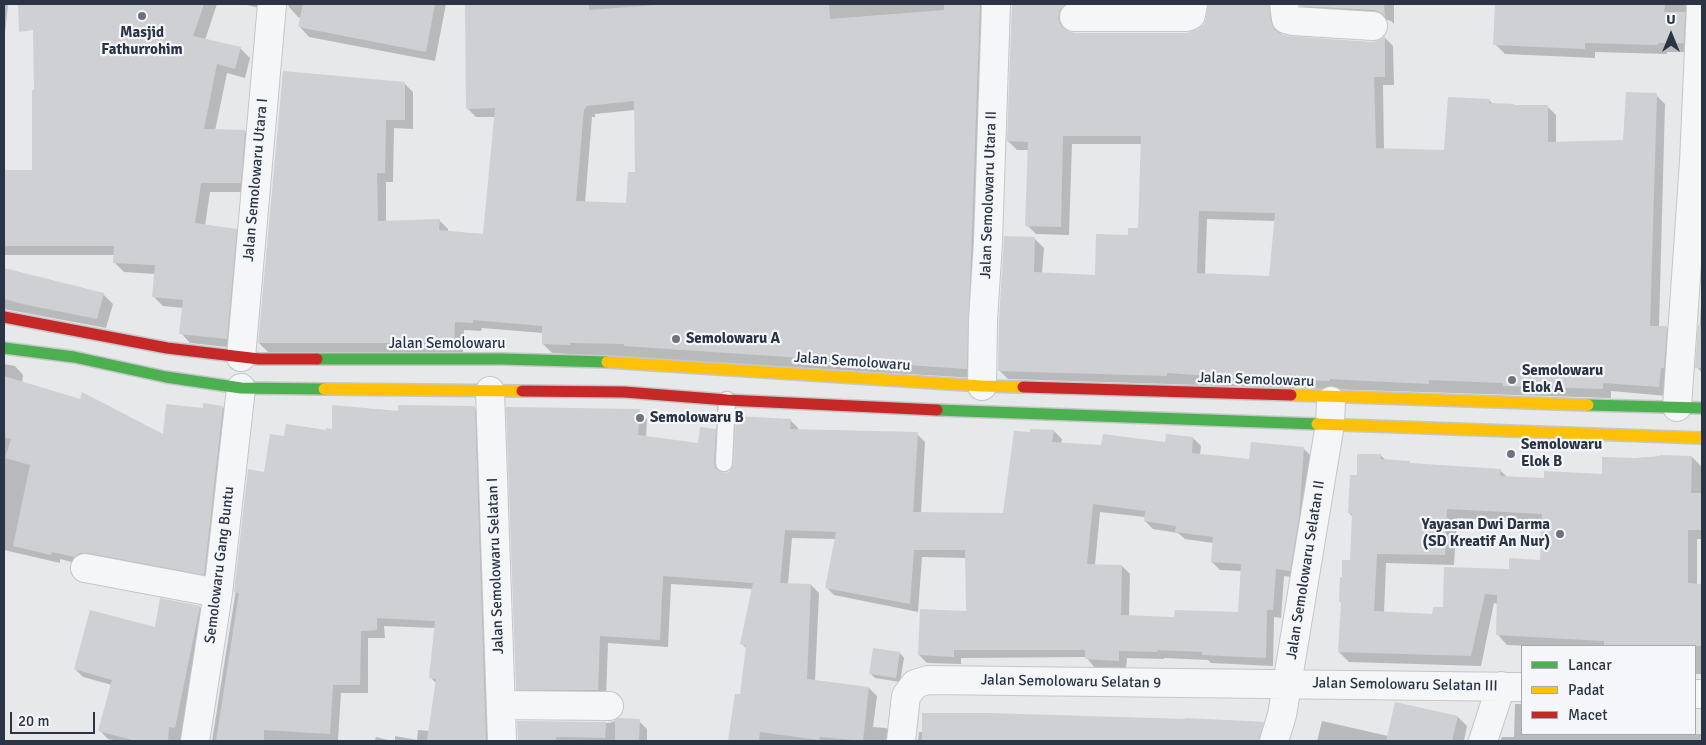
<!DOCTYPE html>
<html>
<head>
<meta charset="utf-8">
<style>
	body { margin:0 }
	#map { position:relative; width:1706px; height:745px; overflow:hidden; background:#e6e8ea; font-family:Signika,sans-serif }
	canvas { display:block }
	.frame { position:absolute; inset:0; border:5px solid #2b3445; pointer-events:none }
	.legend { position:absolute; left:1521px; top:645px; width:175px; height:90px; box-sizing:border-box; background:#f4f6f9; border:1px solid #a4a8b1; margin:0; padding:6px 9px; list-style:none; font-size:15px; color:#2b3445 }
	.legend li { display:flex; align-items:center; gap:10px; height:25px }
	.legend b { width:25px; border:1px solid #a4a8b1 }
	.north { position:absolute; left:1646px; top:10px; width:50px; height:50px; -webkit-text-stroke:4px #f4f6f9; paint-order:stroke; rotate:0deg; font-size:14px; font-weight:700; line-height:20px; text-align:center; color:#2b3445 }
	.north::after { content:''; display:block; margin:auto; width:18px; height:22px; background:#2b3445; clip-path:polygon(50% 0,100% 100%,50% 72%,0 100%) }
	.scale { position:absolute; left:10px; top:712px; width:85px; height:22px; box-sizing:border-box; border:2px solid #2b3445; border-top:0; padding-left:6px; font-size:15px; line-height:18px; white-space:nowrap; color:#2b3445; -webkit-text-stroke:4px #f4f6f9; paint-order:stroke }
</style>
</head>
<body>
<div id="map">
<canvas width="1706" height="745"></canvas>
<div class="frame"></div>
<ul class="legend">
<li><b style="height:6px;background:#4caf50"></b>Lancar</li>
<li><b style="height:6px;background:#ffc107"></b>Padat</li>
<li><b style="height:6px;background:#c62828"></b>Macet</li>
</ul>
<div class="north">U</div>
<div class="scale">20 m</div>
</div>
<script>
const g = document.querySelector('canvas').getContext('2d');
g.lineJoin = 'round';
function fill(path, color) {
  g.fillStyle = color;
  g.fill(path, 'evenodd');
}
function toPath(rows) {
  const path = new Path2D();
  for (const r of rows) {
    path.moveTo(r[0], r[1]);
    for (let i = 2; i < r.length; i += 2) path.lineTo(r[i], r[i + 1]);
  }
  return path;
}
function strokePath(path, color, width, dash) {
  g.strokeStyle = color;
  g.lineWidth = width;
  g.lineCap = dash ? 'butt' : 'round';
  g.setLineDash(dash || []);
  g.stroke(path);
}
function write(font, color, halo, rows, align = 'center') {
  g.font = font + ' Signika,sans-serif';
  g.lineWidth = 4.5;
  g.setLineDash([]);
  g.textBaseline = 'middle';
  g.strokeStyle = halo;
  g.fillStyle = color;
  for (const [text, x, y, turn = 0] of rows) {
    g.save();
    g.translate(x, y);
    g.rotate((+turn || 0) * Math.PI / 180);
    g.textAlign = isNaN(turn) ? turn : align;
    if (halo) g.strokeText(text, 0, 0);
    g.fillText(text, 0, 0);
    g.restore();
  }
}
const shadow = toPath([
	[4,4,8,4,4,44],
	[36,4,217,4,205,40,240,48,250,58,245,78,227,73,215,131,245,131,254,141,250,192,210,192,205,226,236,230,246,240,236,348,190,343,181,333,183,308,163,306,153,296,155,274,124,272,114,262,115,255,4,255,4,171,33,171],
	[243,4,270,4,267,10],
	[288,4,446,4,435,61,309,37,300,27,301,18,298,17,289,7],
	[466,4,992,4,975,378,552,353,543,344,543,333,482,328,481,331,464,330,463,352,268,352,259,343,404,83,413,92,413,129,394,128,393,182,386,182,386,222,439,220,448,229,448,232,484,235,496,117,476,117,467,108],
	[635,110,637,174,628,204,585,203,592,117,595,117,595,114],
	[1013,4,1189,4,1067,27,1068,32,1074,34,1188,34,1199,30,1205,25,1209,4,1281,4,1277,15,1281,35,1289,37,1372,43,1380,41,1385,38,1393,46,1394,85,1383,85,1384,149,1445,151,1489,100,1493,104,1515,106,1547,106,1556,115,1556,143,1625,141,1656,95,1665,104,1659,327,1666,327,1675,336,1667,396,1611,391,1611,398,1008,379,999,370,1035,239,1044,248,1042,274,1096,276,1129,237,1139,229,1142,144,1072,144,1069,235,1036,234,1027,225,1029,150,1017,150,1008,141],
	[1207,219,1275,221,1270,278,1205,275],
	[1301,4,1394,4,1394,24,1391,21,1384,19,1310,14],
	[1496,4,1696,4,1693,52,1667,52,1667,54,1595,52,1595,58,1505,54,1495,44],
	[4,269,103,294,113,304,106,328,4,309],
	[1701,305,1702,305,1702,373,1697,367],
	[4,364,15,366,23,375,22,383,164,435,204,409,223,407,231,416,212,582,83,565,60,559,60,563,4,550],
	[474,407,482,416,494,741,395,741,395,736,417,740,418,730,430,731,436,683,430,677,435,628,384,626,385,638,368,638,368,693,341,693,338,740,348,741,212,741,235,596,249,471,265,474,285,438,333,430,399,412],
	[639,411,647,419,646,438,699,444,715,430,723,438,722,474,730,473,790,420,798,428,798,431,917,434,925,442,921,513,1004,514,1031,433,1054,431,1062,439,1061,444,1103,446,1166,443,1193,438,1201,446,1200,455,1250,460,1303,448,1311,456,1298,578,1284,576,1281,618,1274,617,1273,666,1211,663,1208,660,1164,658,1164,659,1127,658,1126,668,1094,667,1086,657,961,658,961,664,927,663,919,655,967,612,966,558,922,557,918,612,834,595,826,587,836,539,792,538,788,584,811,585,819,593,815,681,869,688,877,696,873,727,886,728,894,736,894,741,729,741,736,695,741,696,747,649,742,644,753,589,671,584,668,647,608,643,606,698,525,697,517,689],
	[1100,512,1145,517,1145,521,1153,529,1178,533,1185,539,1213,543,1212,562,1220,570,1242,571,1239,613,1176,618,1129,617,1130,574,1122,566,1095,565],
	[1380,455,1387,461,1409,462,1412,465,1500,470,1507,477,1545,479,1603,475,1635,459,1692,457,1702,467,1702,539,1697,539,1697,585,1702,585,1702,674,1695,674,1695,646,1535,646,1507,645,1498,635,1498,604,1494,603,1481,666,1349,662,1339,652,1342,603,1340,602,1343,578,1351,562,1353,517,1349,513,1358,476],
	[1457,518,1543,523,1541,561,1510,571,1434,616,1384,613,1386,563,1454,565],
	[200,607,208,615,188,741,117,741,108,739,100,731,112,685,83,677,75,669],
	[900,653,904,658,900,682,875,678,871,674],
	[1515,704,1522,704,1522,734,1702,734,1702,729,1702,741,1500,741,1502,737,1514,737],
	[988,714,1245,721,1253,729,1253,741,918,741,919,732,924,732],
	[1458,717,1467,726,1464,741,1317,741,1322,721,1388,736],
	[618,720,639,721,647,729,647,741,519,741,518,722,609,723],
	[376,737,392,741,375,741]
]);
const building = toPath([
	[18,4,204,4,193,36,241,47,235,69,217,64,204,129,245,130,241,183,201,183,195,223,237,229,227,339,179,334,183,300,152,297,155,265,113,263,114,246,5,246,4,170,32,170,32,90,34,90,33,30,19,32],
	[303,4,435,4,426,52,298,27],
	[465,4,589,4,589,10,669,4,829,4,830,19,944,10,944,4,980,4,967,369,624,346,624,344,570,343,570,345,542,344,542,326,473,320,473,323,455,322,454,343,258,343,283,71,405,82,405,120,386,120,385,173,377,173,378,221,440,219,439,230,483,234,495,108,466,109],
	[634,101,635,172,628,172,626,203,576,201,584,109,586,109,586,106],
	[1012,4,1066,4,1060,10,1058,17,1060,24,1066,30,1074,33,1187,33,1198,29,1204,24,1206,18,1208,4,1269,4,1271,21,1274,29,1281,34,1289,36,1372,42,1379,40,1385,36,1385,77,1374,77,1376,148,1444,150,1448,97,1490,99,1489,103,1514,104,1514,105,1548,105,1548,142,1623,140,1626,92,1657,93,1650,326,1667,326,1664,368,1661,368,1659,387,1603,383,1603,389,1503,386,1503,383,1429,380,1429,384,1330,379,1330,381,1243,378,1167,373,1167,376,998,371,999,321,1004,236,1035,237,1034,272,1095,275,1096,234,1128,235,1128,228,1138,228,1141,136,1063,136,1061,227,1025,226,1028,142,1007,141],
	[1199,211,1275,213,1269,276,1197,273],
	[1300,4,1384,4,1385,16,1381,13,1374,10,1300,6],
	[1495,4,1665,4,1664,12,1685,12,1684,43,1658,43,1658,45,1585,43,1585,49,1493,45],
	[4,268,104,293,97,319,27,305,4,299],
	[1698,326,1702,326,1702,368,1695,368],
	[4,376,80,399,82,392,163,434,166,404,203,408,203,403,223,406,204,575,88,553,80,553,74,557,52,552,51,555,13,546,30,465,5,458,11,439,4,437],
	[332,405,398,411,398,405,475,406,486,741,427,741,436,679,429,678,435,621,377,618,377,630,361,631,360,685,333,685,330,734,264,730,264,741,216,741,239,593,234,592,248,469,264,472,270,434,284,436,286,424,326,430,326,428,332,429],
	[506,407,640,409,638,435,698,443,700,427,716,429,714,463,715,468,723,473,729,472,734,464,736,416,791,419,790,429,918,432,913,512,1003,513,1014,431,1030,432,1030,429,1054,430,1052,442,1101,445,1103,434,1165,442,1166,434,1193,437,1192,453,1249,459,1251,442,1304,447,1299,518,1290,571,1276,569,1273,610,1267,610,1266,658,1202,655,1202,652,1157,650,1157,652,1119,651,1119,661,1085,659,1085,650,954,650,954,657,918,655,920,609,966,611,965,550,914,550,910,604,825,588,836,532,785,530,780,583,811,584,807,679,869,687,863,741,820,737,819,740,760,732,759,741,728,741,735,694,740,694,746,646,740,644,753,583,663,576,660,640,600,636,598,690,516,690],
	[1093,504,1145,511,1144,521,1176,526,1175,532,1213,537,1211,562,1241,564,1238,612,1175,610,1174,617,1121,615,1122,565,1087,564],
	[1357,454,1381,454,1381,459,1410,461,1410,463,1501,469,1500,476,1544,478,1544,471,1602,474,1602,457,1635,458,1660,456,1660,455,1692,456,1691,493,1702,493,1702,530,1688,530,1688,583,1702,584,1702,646,1604,646,1604,641,1496,635,1497,595,1485,594,1471,656,1338,652,1341,602,1339,602,1340,577,1342,577,1342,560,1350,560,1352,514,1348,513,1350,475,1357,475],
	[1447,509,1542,514,1540,560,1509,558,1509,569,1444,567,1443,607,1433,607,1432,614,1374,611,1377,554,1445,555],
	[160,598,200,606,175,728,169,727,168,741,136,741,98,731,112,680,74,669,90,610,155,627],
	[873,648,900,652,896,678,869,674],
	[1395,702,1458,716,1452,741,1386,741],
	[922,713,988,713,1185,719,1185,718,1264,722,1259,741,922,741],
	[618,718,640,719,639,741,615,741,615,720],
	[517,721,606,722,605,738,556,737,556,741,518,741]
]);
const lane = toPath([
	[724,463,727,400]
]);
const street = toPath([
	[1284,4,1286,19,1293,21,1373,26],
	[1074,17,1187,17,1191,15,1193,4],
	[241,357,272,4],
	[982,386,983,320,988,242,996,4],
	[490,391,502,741],
	[1677,407,1694,162,1701,4],
	[85,568,218,593],
	[1695,694,1702,694],
	[501,705,609,706],
	[195,741,218,593,241,388],
	[901,741,906,696,915,684,928,680,1522,687],
	[1274,741,1282,715,1330,424,1331,401],
	[1483,741,1501,686]
]);
const fast = toPath([
	[4,348,74,357,166,377,241,388,324,389],
	[317,359,502,359,607,362],
	[1588,405,1702,408],
	[937,410,1317,424]
]);
const slow = toPath([
	[607,362,982,386,1023,387],
	[324,389,522,391],
	[1291,395,1588,405],
	[1317,424,1702,438]
]);
const jam = toPath([
	[4,317,167,348,259,359,317,359],
	[1023,387,1291,395],
	[522,391,624,392,727,400,937,410]
]);
const markers = [
	[142,16,5,"#6c737f"],
	[676,339,5,"#6c737f"],
	[1512,380,5,"#6c737f"],
	[640,418,5,"#6c737f"],
	[1511,454,5,"#6c737f"],
	[1560,534,5,"#6c737f"]
];
const poiNames = [
	["Masjid",142,33,"center"],
	["Fathurrohim",142,50,"center"],
	["Semolowaru A",686,339],
	["Semolowaru",1522,371],
	["Elok A",1522,388],
	["Semolowaru B",650,418],
	["Semolowaru",1521,445],
	["Elok B",1521,462],
	["Yayasan Dwi Darma",1550,525,"right"],
	["(SD Kreatif An Nur)",1550,542,"right"]
];
const streetNames = [
	["Jalan Semolowaru Utara I",256,180,-85],
	["Jalan Semolowaru Utara II",989,195,-88],
	["Jalan Semolowaru",447,344],
	["Jalan Semolowaru",852,362,4],
	["Jalan Semolowaru",1256,380,2],
	["Semolowaru Gang Buntu",220,565,-83],
	["Jalan Semolowaru Selatan I",496,566,-92],
	["Jalan Semolowaru Selatan II",1306,570,-81],
	["Jalan Semolowaru Selatan 9",1071,682,1],
	["Jalan Semolowaru Selatan III",1405,685,1]
];
fill(shadow, '#0003');
fill(building, '#ced0d3');
strokePath(lane, '#c4c6c8', 19);
strokePath(street, '#c4c6c8', 30);
strokePath(fast, '#c4c6c8', 14);
strokePath(slow, '#c4c6c8', 14);
strokePath(jam, '#c4c6c8', 14);
strokePath(lane, '#f5f6f7', 16);
strokePath(street, '#f5f6f7', 28);
strokePath(fast, '#4caf50', 11);
strokePath(slow, '#ffc107', 11);
strokePath(jam, '#c62828', 11);
for (const [x, y, r, color] of markers) {
  const dot = new Path2D();
  dot.arc(x, y, r, 0, 2 * Math.PI);
  g.fillStyle = color;
  g.fill(dot);
  strokePath(dot, '#f4f6f9', 2);
}
write('bold 15px', '#2b3445', '#f4f6f9', poiNames, 'left');
write('15px', '#2b3445', '#f4f6f9', streetNames);
</script>
</body>
</html>
